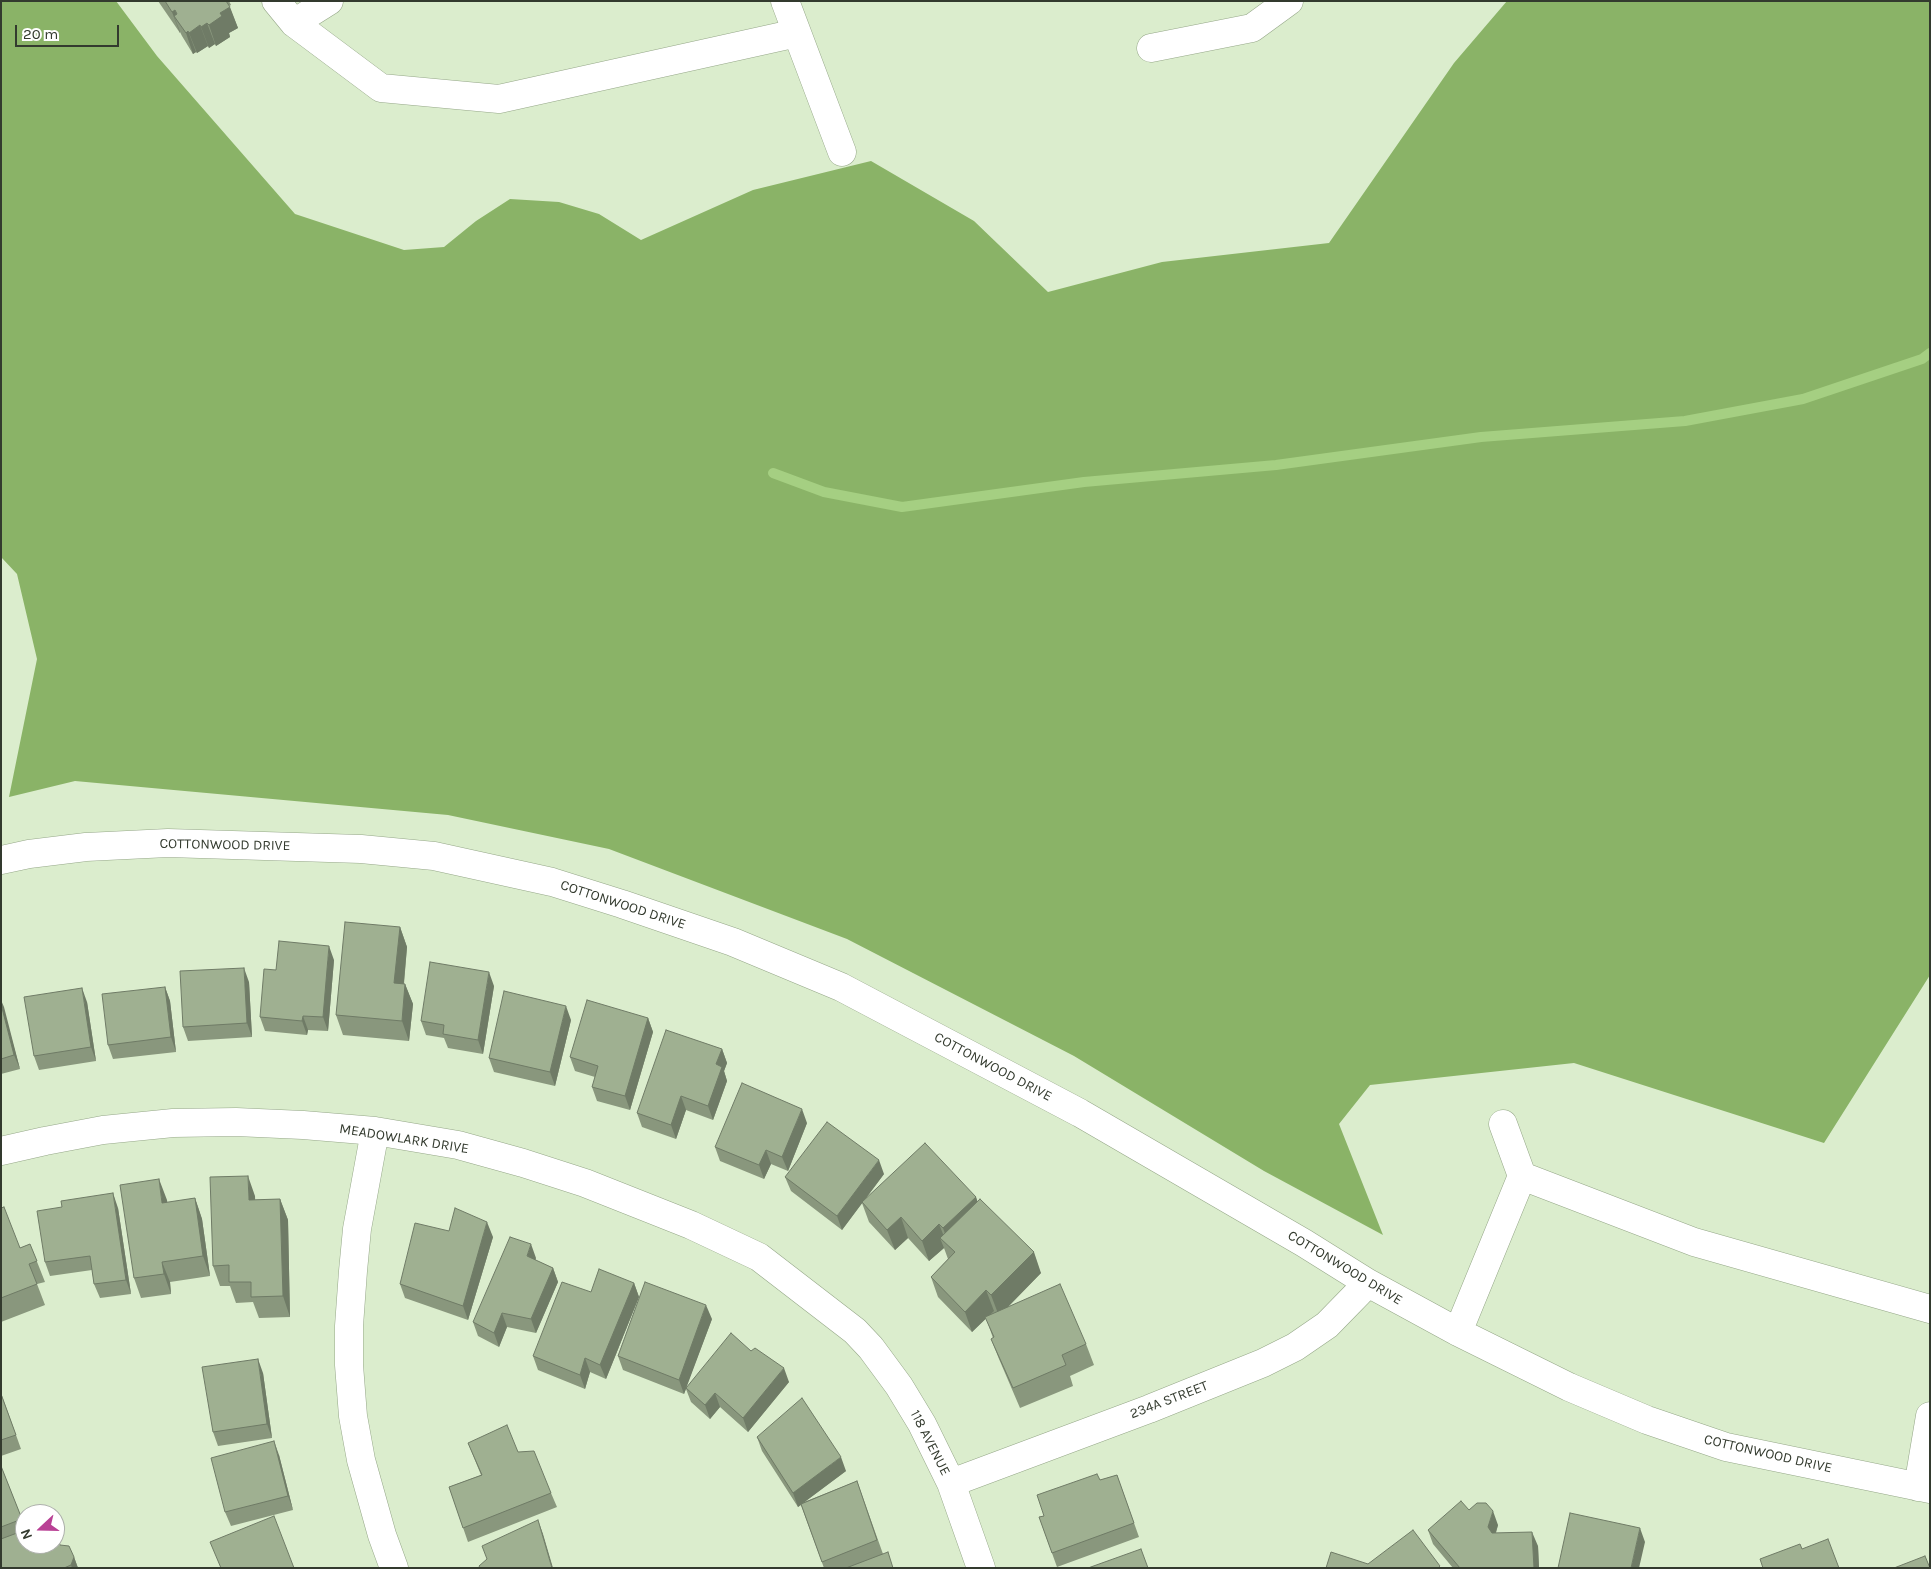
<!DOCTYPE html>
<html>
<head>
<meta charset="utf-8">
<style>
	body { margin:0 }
	#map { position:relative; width:1931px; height:1569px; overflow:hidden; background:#dbedcd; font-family:Karla,sans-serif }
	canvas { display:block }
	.frame { position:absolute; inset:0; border:2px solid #333a2e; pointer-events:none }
	.north { position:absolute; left:15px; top:1504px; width:50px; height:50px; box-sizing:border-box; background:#fff; border:1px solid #adb0ab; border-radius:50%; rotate:249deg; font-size:14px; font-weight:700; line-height:20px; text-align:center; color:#333a2e }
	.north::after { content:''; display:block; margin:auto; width:18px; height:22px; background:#b94195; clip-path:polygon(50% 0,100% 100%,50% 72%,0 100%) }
	.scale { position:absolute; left:15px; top:25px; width:104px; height:22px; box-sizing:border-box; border:2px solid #333a2e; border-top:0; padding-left:6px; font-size:15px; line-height:18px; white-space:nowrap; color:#333a2e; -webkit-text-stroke:4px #fff; paint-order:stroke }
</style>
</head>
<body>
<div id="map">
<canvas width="1931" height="1569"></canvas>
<div class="frame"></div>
<div class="north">N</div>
<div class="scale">20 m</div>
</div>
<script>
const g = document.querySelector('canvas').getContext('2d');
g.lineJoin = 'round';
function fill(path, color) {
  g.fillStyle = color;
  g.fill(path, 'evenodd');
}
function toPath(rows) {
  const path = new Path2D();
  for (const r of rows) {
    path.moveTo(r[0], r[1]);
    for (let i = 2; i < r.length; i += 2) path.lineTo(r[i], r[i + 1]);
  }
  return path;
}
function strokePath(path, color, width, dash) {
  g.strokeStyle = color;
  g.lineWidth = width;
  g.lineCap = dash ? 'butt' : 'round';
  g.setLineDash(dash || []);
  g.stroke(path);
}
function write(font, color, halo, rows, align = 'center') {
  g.font = font + ' Karla,sans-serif';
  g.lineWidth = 4.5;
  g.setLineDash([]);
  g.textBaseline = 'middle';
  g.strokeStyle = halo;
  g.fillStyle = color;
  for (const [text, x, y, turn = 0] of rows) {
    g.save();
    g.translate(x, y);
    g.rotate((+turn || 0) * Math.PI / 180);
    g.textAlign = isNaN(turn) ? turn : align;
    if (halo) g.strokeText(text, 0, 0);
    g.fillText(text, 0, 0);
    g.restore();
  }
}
const forest = toPath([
	[1,1,116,1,157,56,295,214,404,250,444,247,476,221,510,199,559,202,599,214,641,240,753,190,871,161,974,221,1048,292,1162,262,1329,243,1454,63,1507,1,1930,1,1930,975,1824,1143,1574,1063,1370,1085,1339,1124,1383,1235,1264,1171,1074,1056,847,939,609,849,448,815,75,781,9,797,37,659,17,574,1,557]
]);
const stream = toPath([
	[773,473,824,492,902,507,1084,482,1276,465,1481,437,1685,421,1803,399,1922,359,1930,353]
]);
const minor = toPath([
	[276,1,294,23,381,88,499,99,797,33],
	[785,1,842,152],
	[294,23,329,1],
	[1151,48,1252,28,1289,1],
	[1,860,29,854,86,847,168,843,361,849,434,856,552,882,622,904,733,942,841,987,1080,1113,1304,1243,1368,1283,1458,1332,1569,1387,1647,1420,1726,1447,1930,1489],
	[375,1131,357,1229,353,1271,349,1326,349,1365,353,1416,361,1460,382,1535,394,1568],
	[1,1151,45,1141,103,1130,173,1123,236,1122,303,1125,375,1131,458,1145,523,1163,585,1183,691,1225,759,1257,855,1331,871,1348,899,1386,922,1424,951,1483,981,1568],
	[1522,1176,1694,1242,1930,1309],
	[1458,1332,1522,1176,1503,1124],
	[951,1483,1149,1409,1263,1363,1295,1347,1327,1325,1368,1283],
	[1918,1487,1930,1416]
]);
const wall = toPath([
	[158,1,229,1,231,5,229,6,238,28,229,33,230,37,216,46,215,44,209,48,208,46,197,53,196,52,193,54,182,36,180,32,180,33],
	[400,927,407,947,404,984,405,984,413,1004,409,1041,343,1035,336,1015],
	[334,960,328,1031,308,1030,307,1035,265,1031,260,1017,276,970],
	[249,982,252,1037,188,1041,183,1027],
	[494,986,483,1054,448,1048,444,1038,426,1035,421,1021],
	[165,987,170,1001,176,1052,113,1059,108,1045],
	[1,1000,20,1069,1,1074],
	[87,1002,96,1061,39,1070,34,1056],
	[648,1018,653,1032,630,1110,597,1101,592,1087,595,1077,575,1071,570,1057],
	[571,1020,555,1086,494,1072,489,1058],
	[722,1049,727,1063,724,1071,727,1081,713,1120,686,1110,676,1139,642,1127,637,1113],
	[807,1123,788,1171,771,1164,764,1179,720,1161,715,1147],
	[884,1174,867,1197,976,1197,977,1202,1041,1273,1008,1307,1086,1344,1094,1365,1070,1376,1073,1386,1020,1408,999,1359,991,1339,993,1338,986,1318,972,1332,938,1297,931,1277,948,1259,944,1248,929,1261,908,1238,895,1250,869,1222,862,1203,842,1230,791,1191,785,1177],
	[255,1196,255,1200,280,1199,288,1220,290,1317,259,1318,253,1302,236,1303,230,1286,220,1286,213,1266],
	[195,1198,202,1219,210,1276,170,1282,171,1294,141,1298,134,1278,167,1200,167,1203],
	[1,1208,20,1248,30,1244,45,1282,37,1284,45,1305,1,1322],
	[118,1208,131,1294,100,1298,94,1284,92,1270,50,1276,45,1262],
	[449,1231,493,1237,468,1320,405,1298,400,1284],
	[536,1258,535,1260,553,1268,558,1282,536,1333,507,1327,499,1347,478,1336,473,1322],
	[634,1283,639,1297,606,1379,590,1372,585,1389,538,1370,533,1356,591,1292],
	[712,1319,686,1387,751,1351,789,1382,748,1432,720,1407,710,1419,691,1402,686,1389,684,1394,623,1370,618,1356],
	[263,1373,272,1438,218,1446,213,1432],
	[1,1393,21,1449,1,1456],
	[757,1437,846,1471,804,1502,857,1481,883,1554,893,1568,824,1568,801,1505,798,1507,762,1451],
	[468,1443,518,1452,551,1493,557,1507,468,1542,449,1487,481,1475],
	[279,1455,293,1510,231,1526,225,1512],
	[1,1466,25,1527,25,1544,60,1545,74,1557,78,1568,1,1568],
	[1117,1475,1139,1537,1057,1567,1039,1517,1044,1516,1100,1480],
	[1469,1510,1498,1525,1496,1533,1538,1546,1539,1568,1453,1568,1433,1544,1428,1530]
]);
const shadedWall = toPath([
	[230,7,238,28,229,33,230,37,216,46,209,25,220,13],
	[175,10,179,23,174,16,180,32,180,33,172,12],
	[207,23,215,44,209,48,201,27],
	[200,25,208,46,197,53,189,33],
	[188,31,196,52,193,54,186,33],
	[400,927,407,947,402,1003,394,983],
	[329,946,334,960,328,1031,323,1017],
	[244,968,249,982,252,1037,247,1023],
	[489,972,494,986,483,1054,478,1040],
	[405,984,413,1004,409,1041,402,1021],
	[165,987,170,1001,176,1052,171,1037],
	[82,988,87,1002,96,1061,91,1047],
	[1,1000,4,1007,20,1069,14,1055,1,1004],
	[566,1006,571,1020,555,1086,550,1072],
	[303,1016,308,1030,307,1035,302,1021],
	[648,1018,653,1032,630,1110,625,1096],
	[722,1049,727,1063,724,1071,727,1081,713,1120,708,1106,716,1064],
	[681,1096,686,1110,676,1139,671,1125],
	[802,1109,807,1123,788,1171,782,1157],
	[766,1150,771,1164,764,1179,759,1165],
	[879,1160,884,1174,842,1230,837,1216],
	[248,1176,255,1196,256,1221,249,1200],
	[159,1179,167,1200,170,1224,162,1203],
	[113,1193,118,1208,131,1294,126,1280],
	[976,1197,983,1218,950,1248,943,1228],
	[195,1198,202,1219,210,1276,203,1256],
	[280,1199,288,1220,290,1317,283,1296],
	[901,1217,908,1238,895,1250,887,1230],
	[487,1222,493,1237,468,1320,463,1306],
	[939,1224,947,1244,940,1238,944,1248,929,1261,922,1241],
	[531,1244,536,1258,533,1270,527,1256],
	[1034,1252,1041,1273,999,1316,991,1295],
	[162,1262,170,1282,171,1294,164,1274],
	[553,1268,558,1282,536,1333,531,1319],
	[634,1283,639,1297,606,1379,600,1365],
	[986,1290,994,1311,972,1332,965,1312],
	[706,1305,712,1319,684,1394,679,1380],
	[502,1313,507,1327,499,1347,494,1333],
	[585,1358,590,1372,585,1389,580,1375],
	[258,1359,263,1373,272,1438,267,1424],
	[784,1368,789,1382,748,1432,743,1418],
	[715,1393,720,1407,710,1419,705,1405],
	[274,1441,279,1455,293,1510,288,1496],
	[841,1457,846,1471,798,1507,793,1493],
	[1493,1511,1498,1525,1493,1541,1488,1527],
	[538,1520,543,1534,553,1568,552,1568],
	[1640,1528,1645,1542,1639,1568,1631,1568],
	[1532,1532,1538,1546,1539,1568,1534,1568],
	[74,1557,78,1568,72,1568,71,1565]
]);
const building = toPath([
	[165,1,226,1,230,7,220,13,222,16,209,25,207,23,201,27,200,25,189,33,188,31,186,33,174,16,177,14,175,10,172,12,165,1],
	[345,922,400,927,394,983,405,984,402,1021,336,1015,345,922],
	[279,941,329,946,323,1017,303,1016,302,1021,260,1017,264,969,276,970,279,941],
	[430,962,489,972,478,1040,443,1034,444,1025,421,1021,430,962],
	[244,968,247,1023,183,1027,180,971,244,968],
	[165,987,171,1037,108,1045,102,994,165,987],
	[82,988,91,1047,34,1056,24,997,82,988],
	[504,991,566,1006,550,1072,489,1058,504,991],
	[587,1000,648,1018,625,1096,592,1087,598,1066,570,1057,587,1000],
	[1,1004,14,1055,1,1059,1,1004],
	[666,1030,722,1049,716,1064,722,1067,708,1106,681,1096,671,1125,637,1113,666,1030],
	[742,1083,802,1109,782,1157,766,1150,759,1165,715,1147,742,1083],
	[827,1122,879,1160,837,1216,785,1177,827,1122],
	[925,1143,976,1197,943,1228,939,1224,922,1241,901,1217,887,1230,862,1202,925,1143],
	[248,1176,249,1200,280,1199,283,1296,251,1297,251,1282,229,1282,229,1265,213,1266,210,1177,248,1176],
	[159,1179,162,1203,195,1198,203,1256,162,1262,164,1274,134,1278,120,1185,159,1179],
	[113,1193,126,1280,94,1284,90,1256,45,1262,37,1211,62,1207,61,1201,113,1193],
	[980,1199,1034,1252,991,1295,986,1290,965,1312,931,1277,955,1252,940,1238,980,1199],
	[4,1207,20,1248,30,1244,37,1261,29,1264,37,1284,1,1298,1,1208,4,1207],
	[455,1208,487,1222,463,1306,400,1284,415,1223,449,1231,455,1208],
	[510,1237,531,1244,527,1256,553,1268,531,1319,502,1313,494,1333,473,1322,510,1237],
	[599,1269,634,1283,600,1365,585,1358,580,1375,533,1356,562,1282,591,1292,599,1269],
	[645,1282,706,1305,679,1380,618,1356,645,1282],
	[1060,1284,1086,1344,1062,1355,1066,1365,1013,1388,991,1339,994,1337,985,1317,1060,1284],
	[731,1333,751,1351,755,1348,784,1368,743,1418,715,1393,705,1405,686,1388,731,1333],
	[258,1359,267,1424,213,1432,202,1367,258,1359],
	[1,1394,16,1435,1,1440,1,1394],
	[802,1398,841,1457,793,1493,757,1437,802,1398],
	[507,1425,518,1452,534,1451,551,1493,463,1528,449,1487,482,1475,468,1443,507,1425],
	[274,1441,288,1496,225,1512,211,1458,274,1441],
	[1,1466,22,1519,1,1527,1,1466],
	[1097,1474,1100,1480,1117,1475,1134,1523,1052,1553,1039,1517,1044,1516,1037,1495,1097,1474],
	[857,1481,877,1540,822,1562,801,1504,857,1481],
	[1461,1501,1469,1510,1477,1503,1486,1503,1493,1511,1488,1527,1492,1533,1532,1532,1534,1568,1460,1568,1428,1530,1461,1501],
	[1570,1513,1640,1528,1631,1568,1558,1568,1570,1513],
	[274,1516,294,1568,221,1568,210,1542,274,1516],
	[538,1520,552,1568,480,1568,479,1566,487,1559,482,1546,538,1520],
	[25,1530,25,1544,55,1544,55,1532,60,1545,69,1546,74,1557,71,1565,64,1568,1,1568,1,1539,25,1530],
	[1413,1530,1440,1566,1438,1568,1326,1568,1331,1552,1368,1564,1413,1530],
	[1828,1539,1839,1568,1763,1568,1760,1559,1800,1544,1802,1549,1828,1539],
	[1141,1549,1148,1568,1088,1568,1141,1549],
	[888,1552,893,1568,846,1568,888,1552],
	[1925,1556,1930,1568,1894,1568,1925,1556]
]);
const streetNames = [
	["COTTONWOOD DRIVE",225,845,1],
	["COTTONWOOD DRIVE",623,905,18],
	["COTTONWOOD DRIVE",993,1067,28],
	["MEADOWLARK DRIVE",404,1139,9],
	["COTTONWOOD DRIVE",1345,1268,31],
	["234A STREET",1169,1400,-21],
	["118 AVENUE",930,1443,63],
	["COTTONWOOD DRIVE",1768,1454,13]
];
fill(forest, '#8ab367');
strokePath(stream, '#a5cf82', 10);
strokePath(minor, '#95a788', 29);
strokePath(minor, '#fff', 28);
fill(wall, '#89977d');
fill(shadedWall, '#6f7b66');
fill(building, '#9fb091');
strokePath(building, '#6f7b66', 1);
write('14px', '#333a2e', '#fff', streetNames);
</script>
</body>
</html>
